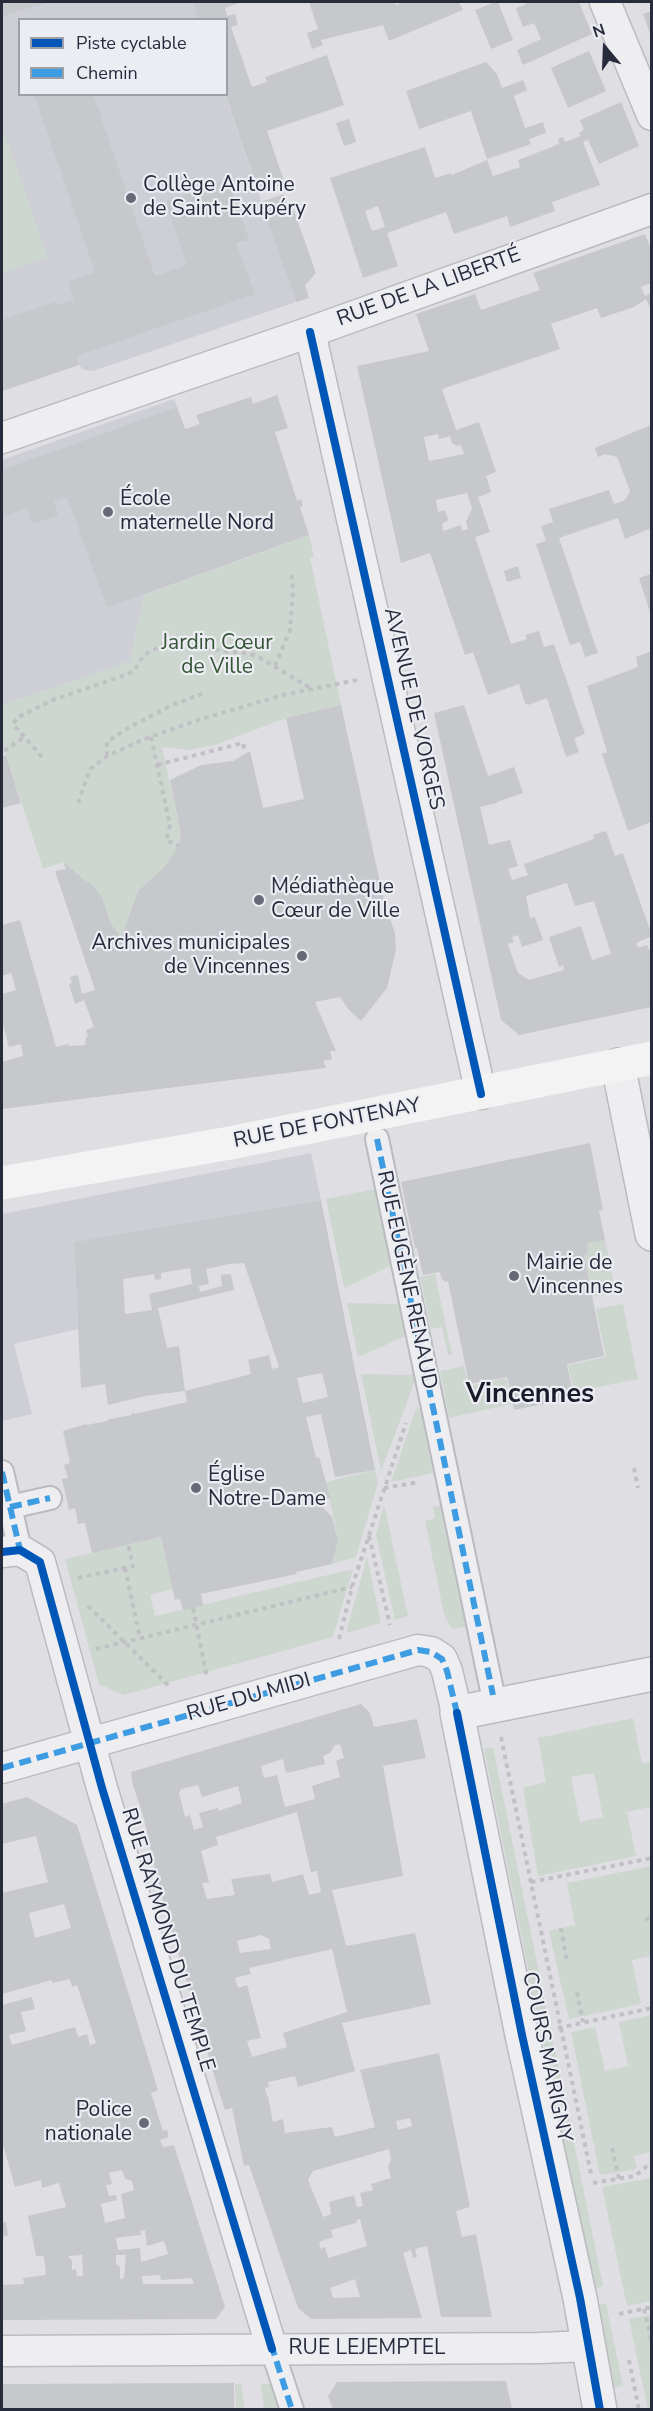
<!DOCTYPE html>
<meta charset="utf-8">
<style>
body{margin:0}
#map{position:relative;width:653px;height:2411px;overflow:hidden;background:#dfdfe3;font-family:"Nunito Sans",sans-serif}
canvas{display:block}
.frame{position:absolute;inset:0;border:3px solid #272b3b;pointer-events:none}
.legend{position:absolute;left:18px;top:18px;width:210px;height:78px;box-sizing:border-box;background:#ecedf3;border:2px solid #9d9fa9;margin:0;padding:8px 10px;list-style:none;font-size:18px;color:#272b3b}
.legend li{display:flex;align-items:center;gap:12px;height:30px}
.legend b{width:30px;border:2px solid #9d9fa9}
.north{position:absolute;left:575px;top:18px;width:60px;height:60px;-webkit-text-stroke:4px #ecedf3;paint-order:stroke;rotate:341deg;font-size:16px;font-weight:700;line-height:24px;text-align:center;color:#272b3b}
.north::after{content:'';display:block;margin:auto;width:21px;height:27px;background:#272b3b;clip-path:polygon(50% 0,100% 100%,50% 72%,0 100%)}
</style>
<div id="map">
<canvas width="653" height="2411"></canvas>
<div class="frame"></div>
<ul class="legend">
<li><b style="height:8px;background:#0057b8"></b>Piste cyclable</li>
<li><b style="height:8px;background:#3d9ce2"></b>Chemin</li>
</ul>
<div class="north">N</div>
</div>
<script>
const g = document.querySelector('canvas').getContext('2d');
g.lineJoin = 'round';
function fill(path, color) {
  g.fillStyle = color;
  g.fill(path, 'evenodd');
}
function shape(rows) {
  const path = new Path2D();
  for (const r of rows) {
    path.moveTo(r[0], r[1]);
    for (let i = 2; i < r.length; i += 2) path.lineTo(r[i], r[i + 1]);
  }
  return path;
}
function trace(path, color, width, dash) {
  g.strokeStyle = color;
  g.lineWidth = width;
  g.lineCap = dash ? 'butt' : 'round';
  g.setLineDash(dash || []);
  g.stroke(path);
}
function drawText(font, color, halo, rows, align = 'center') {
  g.font = font + ' "Nunito Sans",sans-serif';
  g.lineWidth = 4.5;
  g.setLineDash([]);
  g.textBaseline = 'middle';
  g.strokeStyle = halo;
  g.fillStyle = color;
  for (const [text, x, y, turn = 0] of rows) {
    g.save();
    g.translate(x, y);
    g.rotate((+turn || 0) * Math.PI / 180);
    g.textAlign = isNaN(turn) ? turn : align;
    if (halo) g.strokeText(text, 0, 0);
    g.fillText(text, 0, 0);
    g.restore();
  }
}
fill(shape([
 [2,2,193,2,199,19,20,20,20,94,225,95,296,302,93,371,84,370,79,365,2,391],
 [174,399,232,563,144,595,130,661,2,705,2,460],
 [311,1153,321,1200,74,1242,78,1329,14,1344,32,1414,2,1421,2,1214]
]), '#cdced6');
fill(shape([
 [2,126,48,257,2,274],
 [309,535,314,557,310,558,341,705,286,718,215,745,188,750,162,747,181,834,179,846,164,867,138,891,121,938,110,922,102,897,84,878,63,862,43,869,2,742,2,705,130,661,144,595],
 [376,1189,392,1265,344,1288,326,1199],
 [605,1240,616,1293,592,1297,584,1255,587,1255,588,1243],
 [435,1274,452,1355,448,1355,442,1327,431,1329,420,1277],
 [347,1303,400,1304,406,1336,358,1357],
 [623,1304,638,1379,574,1392,568,1365,606,1357,596,1309],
 [464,1366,468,1386,506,1378,511,1404,449,1418,440,1371],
 [361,1374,414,1375,415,1381,381,1471],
 [420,1408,433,1473,391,1482,416,1409],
 [375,1470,378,1483,356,1557,332,1564,338,1540,326,1482],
 [384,1504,408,1616,395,1620,376,1535],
 [444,1505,469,1626,452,1629,444,1614,425,1521,435,1518,433,1507],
 [161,1537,173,1589,150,1595,155,1616,353,1569,333,1637,124,1695,99,1684,65,1559],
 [367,1557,381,1623,346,1633],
 [633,1718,642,1763,652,1762,651,1812,650,1807,627,1812,636,1856,538,1876,523,1788,546,1782,538,1738],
 [594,1773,603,1817,580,1822,571,1777],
 [493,1747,549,2022,539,2024,484,1749],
 [651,1866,651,1956,632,1960,641,2004,569,2019,549,1931,575,1925,567,1883],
 [651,2015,651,2152,634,2156,637,2167,633,2170,600,2175,571,2032,595,2027,605,2071,628,2066,619,2022],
 [552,2035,603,2286,593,2289,542,2037],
 [651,2178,651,2301,627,2306,602,2187],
 [606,2304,623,2386,613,2387,597,2305],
 [651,2315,652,2409,648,2410,629,2319],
 [235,2384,241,2384,245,2409,236,2409],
 [261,2384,274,2384,282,2409,264,2409]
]), '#cdd6cf');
fill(shape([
 [2,2,51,2,2,16],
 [193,2,242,2,225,8,227,16,235,14,238,25,231,27,252,87,267,82,265,77,327,55,344,105,267,131,285,184,259,193,225,94,226,20,199,20],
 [309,2,395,2,396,5,403,2,459,2,463,10,389,41,383,25,321,40,323,45,312,49,307,33,318,29],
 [495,2,498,2,513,40,491,49,475,10],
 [525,2,579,2,592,34,523,65,517,50,541,39,534,23,523,27,516,8,526,4],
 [651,11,651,36,643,14],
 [589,51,606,91,568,108,551,68],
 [486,62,497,74,502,88,523,80,527,90,514,96,525,128,543,122,546,133,529,139,531,144,487,159,471,111,419,129,406,91],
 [34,94,93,94,155,276,187,265,166,202,228,179,249,240,236,243,255,294,76,356,79,365,2,391,2,320,56,302,58,305,74,299,68,282,95,272],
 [621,102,639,146,599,164,588,140,583,142,600,185,552,202,555,211,510,227,507,216,454,234,446,212,387,233,398,266,363,278,330,178,425,147,435,178,451,173,452,175,487,160,493,176,520,167,518,160,552,147,559,143,558,139,563,137,565,142,581,136,579,133,584,130,580,120],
 [378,206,385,227,372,231,365,211],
 [349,119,356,142,344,146,336,123],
 [284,194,290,213,294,211,316,273,305,285,309,298,296,302,261,202],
 [645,234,651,249,651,283,641,287,645,296,651,293,651,310,646,299,634,307,601,318,597,308,551,324,560,349,442,389,456,430,479,422,496,472,486,476,491,492,478,497,490,532,475,537,511,644,527,639,525,635,539,631,544,647,554,644,585,734,574,738,579,752,566,757,547,698,528,705,525,703,519,684,488,695,473,652,465,655,430,553,401,563,357,366,429,351,416,314,475,294,481,310,540,290,533,273],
 [438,434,439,439,450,436,452,443,457,446,461,445,464,454,429,461,424,437],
 [467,493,472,508,466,522,468,529,462,531,461,525,443,531,442,524,448,520,447,515,444,510,438,512,436,500],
 [277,395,288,428,275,432,297,501,301,499,303,506,300,507,309,535,107,607,67,497,54,501,58,516,32,524,27,508,2,517,2,470,177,407,185,429,200,424,196,415,251,397,253,404],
 [651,425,651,528,625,539,618,518,559,538,598,653,585,657,580,642,570,645,536,544,546,541,541,526,553,522,549,509,609,490,614,504,625,500,630,491,617,457,605,454,598,457,595,448],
 [518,566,521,578,507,582,504,571],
 [651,574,651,615,639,578],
 [651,651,651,822,628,831,602,754,607,752,587,686,638,667,636,657],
 [341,705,385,905,395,933,396,949,387,988,361,1021,349,1010,340,997,315,1002,336,1051,330,1051,332,1059,323,1061,326,1068,2,1109,2,1062,23,1056,21,1044,9,1047,2,1020,2,994,16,990,11,973,2,976,2,925,20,920,56,1047,68,1044,69,1046,85,1045,86,1037,88,1036,86,1030,94,1027,84,1000,75,1004,69,984,72,983,70,977,78,975,82,994,95,990,55,871,66,869,63,862,93,886,102,897,110,922,121,938,138,891,164,867,179,846,181,834,170,780,201,765,233,761,250,751,263,808,304,799,286,718],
 [464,705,488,776,514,767,523,793,497,802,497,803,480,807,489,845,510,840,518,866,508,869,512,880,528,875,524,864,594,839,593,835,606,831,615,856,623,853,652,936,636,943,638,948,647,945,649,950,651,949,651,1007,519,1035,501,1020,434,713],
 [567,883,575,906,594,901,611,954,592,960,581,926,549,937,559,967,563,965,564,970,529,980,518,973,508,944,514,942,512,937,518,935,522,947,543,940,535,917,530,918,526,896],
 [6,755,21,803,2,808,2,756],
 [590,1143,603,1210,599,1211,605,1240,588,1243,587,1255,584,1255,604,1356,567,1364,574,1398,514,1410,507,1377,469,1384,448,1281,445,1282,441,1278,440,1272,423,1275,417,1248,415,1248,401,1182],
 [321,1200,375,1470,335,1477,321,1414,306,1417,316,1458,319,1457,321,1464,330,1498,322,1500,323,1504,320,1504,332,1517,338,1540,332,1564,296,1572,297,1574,201,1594,203,1606,183,1610,180,1599,175,1600,161,1537,92,1553,85,1523,78,1524,75,1508,69,1510,62,1479,68,1478,64,1465,70,1463,63,1431,86,1424,87,1425,107,1421,111,1418,111,1419,131,1415,134,1412,134,1414,187,1402,185,1391,251,1374,248,1360,269,1355,272,1369,279,1367,244,1263,229,1264,206,1269,209,1284,199,1286,200,1292,222,1286,221,1275,231,1274,234,1290,158,1308,167,1348,179,1346,185,1391,145,1396,108,1405,105,1384,81,1388,74,1242],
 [190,1268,192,1284,149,1294,152,1310,125,1314,123,1279,154,1274,155,1280,161,1279,161,1273],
 [322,1373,328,1397,303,1403,297,1378],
 [361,1704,370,1713,374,1727,417,1719,426,1758,383,1766,403,1876,332,1890,346,1946,415,1933,431,2004,342,2023,355,2071,298,2087,295,2076,268,2082,269,2087,265,2088,267,2097,268,2096,273,2122,283,2119,285,2133,332,2127,335,2137,375,2127,360,2070,439,2053,470,2207,456,2211,462,2237,476,2234,492,2317,441,2317,427,2246,415,2249,417,2257,413,2258,411,2250,403,2253,422,2318,311,2319,298,2308,249,2165,244,2166,232,2108,225,2110,220,2095,160,1891,143,1815,132,1782,131,1772],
 [340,1744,344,1758,336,1761,340,1777,312,1786,315,1799,285,1807,277,1775,264,1778,261,1766,283,1759,286,1773,325,1764,323,1756,330,1753,334,1746],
 [198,1785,202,1797,238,1786,242,1803,218,1811,218,1808,199,1813,203,1827,194,1830,190,1815,185,1817,179,1793,181,1789],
 [297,1812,311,1872,317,1871,321,1892,309,1895,303,1874,272,1882,270,1874,231,1879,235,1895,207,1899,202,1883,209,1882,201,1851,218,1845,216,1837],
 [261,1935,269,1939,271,1949,240,1953,237,1941],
 [332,1949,347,2012,283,2033,287,2047,252,2057,247,2041,261,2038,247,1985,238,1988,235,1978,251,1974,249,1968],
 [410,2118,412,2126,398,2130,396,2121],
 [389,2149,391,2160,388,2166,391,2178,371,2184,373,2190,360,2193,363,2206,357,2207,354,2195,329,2202,331,2214,323,2217,308,2180,313,2171],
 [358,2219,360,2219,367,2246,328,2258,325,2247,321,2249,319,2242,333,2237,331,2230,356,2223],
 [355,2279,360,2297,333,2298,330,2288],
 [27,1797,77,1825,158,2090,151,2093,163,2131,167,2130,169,2137,160,2140,163,2147,174,2145,225,2307,216,2319,2,2320,2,2285,24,2284,23,2278,46,2275,44,2256,36,2256,28,2216,66,2207,59,2183,42,2188,41,2180,15,2187,2,2141,2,2005,32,1997,35,2009,21,2012,26,2031,9,2035,12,2045,75,2027,78,2037,87,2034,90,2045,96,2043,77,1985,72,1987,70,1979,52,1983,52,1980,2,1994,2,1893,48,1882,36,1836,2,1844,2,1804],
 [64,1904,71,1928,35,1938,29,1913],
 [122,2170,125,2179,132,2181,134,2190,121,2194,125,2218,105,2223,101,2204,117,2200,116,2195,109,2196,106,2185,112,2184,109,2173],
 [145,2230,147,2246,164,2241,168,2254,141,2262,140,2248,118,2250,116,2238,141,2235,140,2231],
 [82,2255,83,2276,77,2276,76,2269,72,2270,72,2261,68,2256],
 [116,2255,126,2255,124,2278,120,2279,120,2267,116,2264],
 [160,2275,161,2280,192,2278,194,2284,143,2284,142,2276],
 [2,2222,6,2222,8,2235,2,2237],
 [506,2381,512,2409,333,2409,328,2396,337,2382],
 [221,2383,234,2383,234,2409,2,2409,2,2384]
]), '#c7c8cb');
const pedestrian = shape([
 [377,1139,493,1695],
 [2,1472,20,1550],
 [10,1507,50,1498],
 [272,2349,292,2410]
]);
const minor = shape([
 [605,2,652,115],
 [310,332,481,1094],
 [2,438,310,332,652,209],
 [2,1552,20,1550,40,1562,102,1788,272,2349],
 [2,1768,418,1650,431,1652,442,1659,447,1671,457,1713],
 [2,2351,540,2348,589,2346]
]);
const tertiary = shape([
 [618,1065,652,1234],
 [600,2410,580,2298,522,2035,457,1713,652,1674]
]);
trace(pedestrian, '#babbbf', 26);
trace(minor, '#babbbf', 33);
trace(tertiary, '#babbbf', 36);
trace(shape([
 [275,666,290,630,293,591,291,571],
 [151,737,170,825,166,840,179,846],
 [4,751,24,737],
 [107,756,107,742,128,728,172,705,202,694],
 [42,757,13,724,18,717,53,700,128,674,134,671,144,655,163,645,248,653,260,658,312,689],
 [157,765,243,743,245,753],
 [78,803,90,769,107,756,142,740,198,720,283,695,357,680],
 [634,1468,638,1488],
 [384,1488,419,1482],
 [369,1536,390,1625],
 [125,1568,140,1638],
 [78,1578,133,1566,128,1544],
 [88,1606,170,1687],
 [193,1608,207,1678],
 [339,1639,352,1587,406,1423],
 [96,1649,352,1587],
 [501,1737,591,2174],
 [531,1882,652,1858],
 [645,1919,652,1918],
 [561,1928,567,1962],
 [577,1992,583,2022],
 [558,2028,652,2008],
 [612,2148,619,2179],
 [593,2183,635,2176,652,2162],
 [644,2309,651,2339],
 [619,2314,652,2307],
 [629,2360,639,2410]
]), '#c0c0c5', 4, [4.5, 4.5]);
trace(pedestrian, '#eeeef0', 22);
trace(minor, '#eeeef0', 30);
trace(tertiary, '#eeeef0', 33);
trace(shape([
 [2,1183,230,1143,652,1058]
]), '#f3f3f4', 33);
trace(shape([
 [377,1139,493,1695],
 [2,1472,20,1550],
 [10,1507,50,1498],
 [2,1768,418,1650,431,1652,442,1659,447,1671,457,1713],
 [271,2344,292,2410]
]), '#3d9ce2', 6, [12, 6]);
trace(shape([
 [310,332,481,1094],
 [2,1552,20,1550,40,1562,102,1788,272,2349],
 [457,1713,522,2035,580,2298,600,2410]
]), '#0057b8', 8);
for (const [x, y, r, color] of [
 [131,198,6,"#676a76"],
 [108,512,6,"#676a76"],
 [259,900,6,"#676a76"],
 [302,956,6,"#676a76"],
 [514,1276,6,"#676a76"],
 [196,1488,6,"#676a76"],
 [144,2123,6,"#676a76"]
]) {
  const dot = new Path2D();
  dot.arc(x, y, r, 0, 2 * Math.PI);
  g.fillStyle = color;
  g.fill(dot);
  trace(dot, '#ecedf3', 2);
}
drawText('21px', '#272b3b', '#ecedf3', [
 ["Collège Antoine",143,186],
 ["de Saint-Exupéry",143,210],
 ["École",120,500],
 ["maternelle Nord",120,524],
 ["Médiathèque",271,888],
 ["Cœur de Ville",271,912],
 ["Archives municipales",290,944,"right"],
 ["de Vincennes",290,968,"right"],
 ["Mairie de",526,1264],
 ["Vincennes",526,1288],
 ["Église",208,1476],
 ["Notre-Dame",208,1500],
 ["Police",132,2111,"right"],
 ["nationale",132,2135,"right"]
], 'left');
drawText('21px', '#272b3b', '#ecedf3', [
 ["RUE DE LA LIBERTÉ",429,288,-20],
 ["AVENUE DE VORGES",413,709,77],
 ["RUE DE FONTENAY",327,1124,-11],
 ["RUE EUGÈNE RENAUD",406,1280,78],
 ["RUE DU MIDI",249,1698,-16],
 ["RUE RAYMOND DU TEMPLE",167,1940,73],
 ["COURS MARIGNY",546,2057,78],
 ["RUE LEJEMPTEL",367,2349]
]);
drawText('21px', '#365536', '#ecedf3', [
 ["Jardin Cœur",217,644],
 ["de Ville",217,668]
]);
drawText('bold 27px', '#1a1c2b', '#ecedf3', [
 ["Vincennes",530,1395]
]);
</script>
